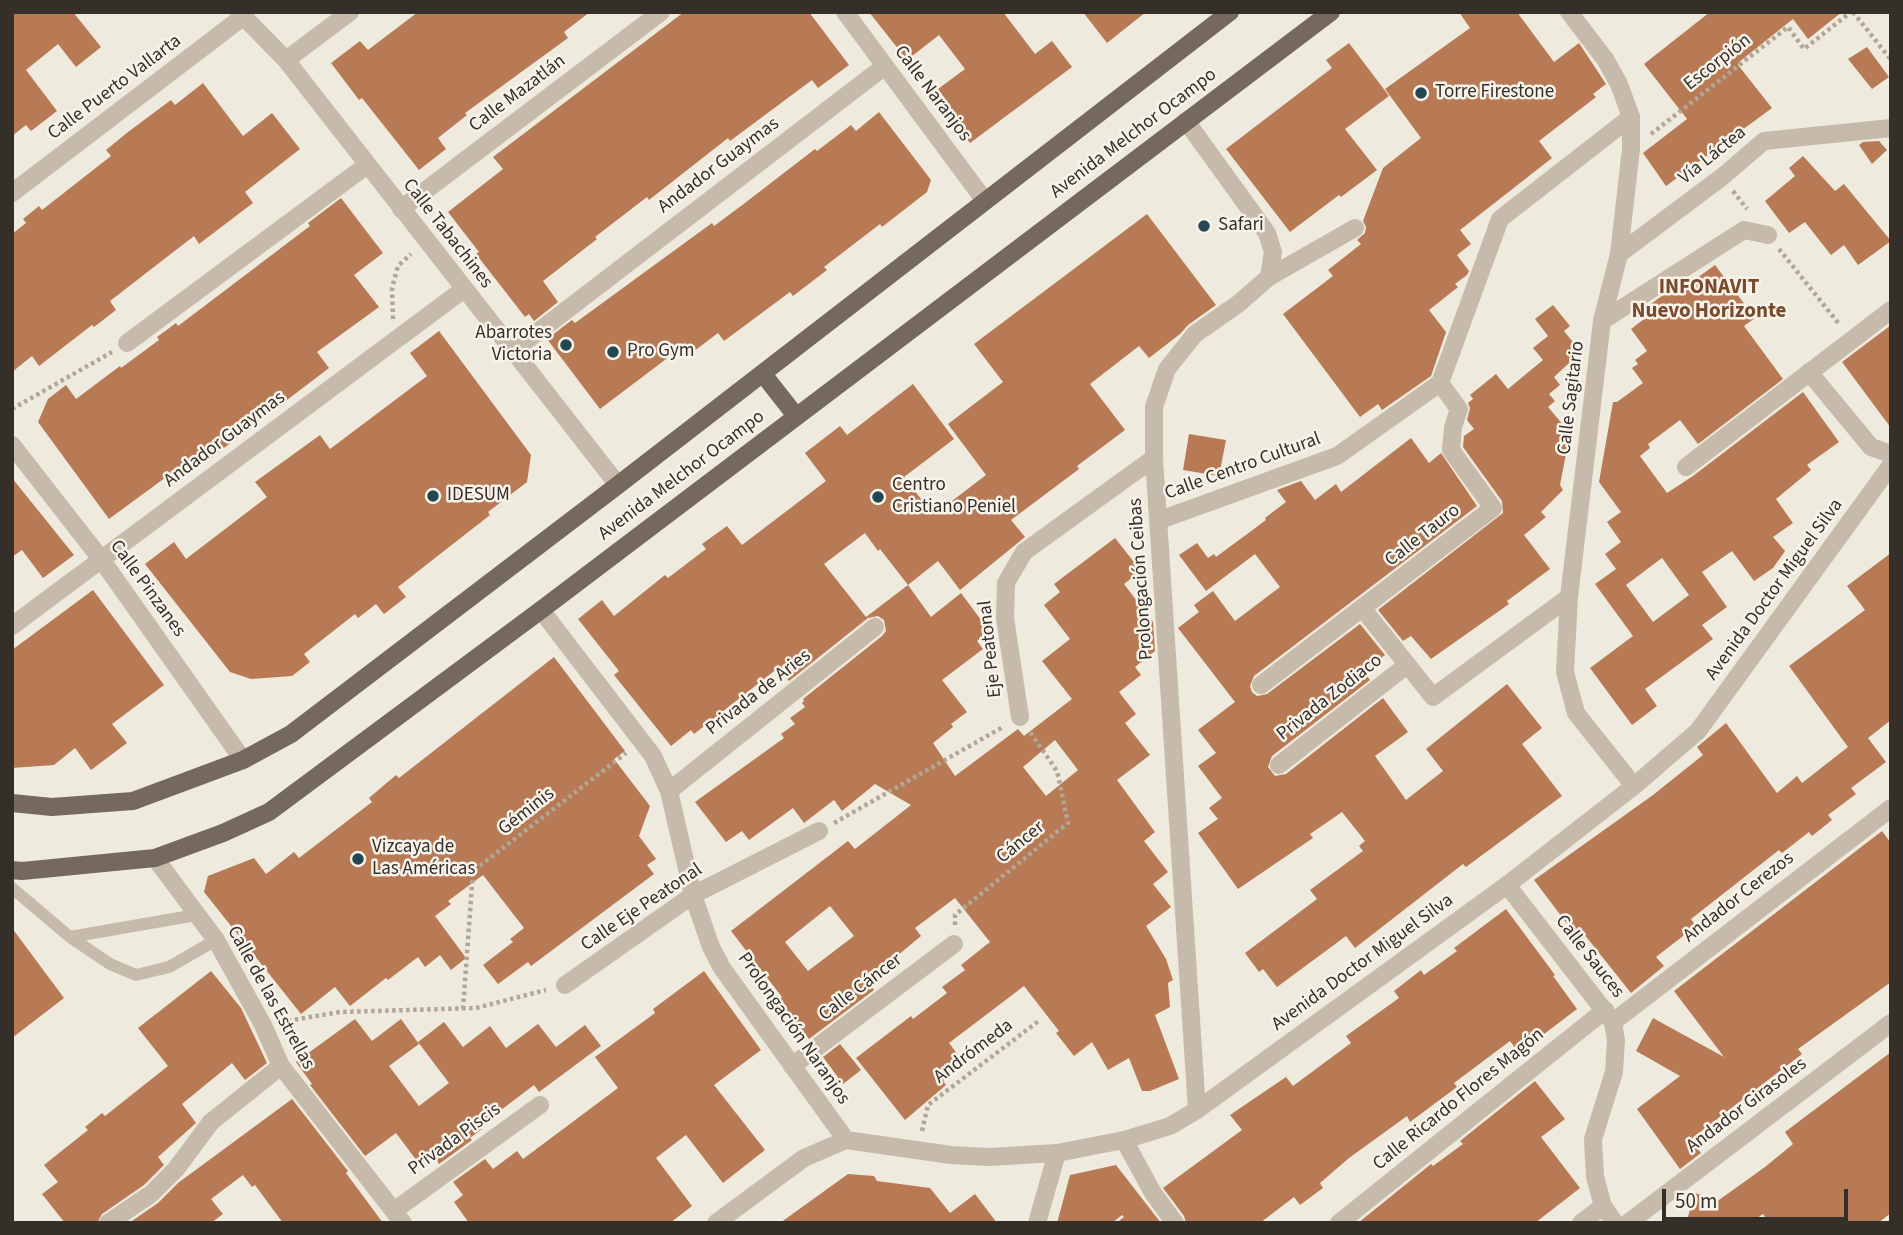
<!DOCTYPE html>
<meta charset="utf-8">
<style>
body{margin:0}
#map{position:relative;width:1903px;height:1235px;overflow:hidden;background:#efeade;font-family:"Source Sans 3",sans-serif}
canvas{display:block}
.frame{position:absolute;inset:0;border:14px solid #352f2a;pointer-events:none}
.scale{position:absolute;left:1662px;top:1189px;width:186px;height:32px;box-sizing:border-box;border:4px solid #352f2a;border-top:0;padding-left:9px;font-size:21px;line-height:24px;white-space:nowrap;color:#352f2a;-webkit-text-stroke:5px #f8f3ea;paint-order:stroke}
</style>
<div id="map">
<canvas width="1903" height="1235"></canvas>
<div class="frame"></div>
<div class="scale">50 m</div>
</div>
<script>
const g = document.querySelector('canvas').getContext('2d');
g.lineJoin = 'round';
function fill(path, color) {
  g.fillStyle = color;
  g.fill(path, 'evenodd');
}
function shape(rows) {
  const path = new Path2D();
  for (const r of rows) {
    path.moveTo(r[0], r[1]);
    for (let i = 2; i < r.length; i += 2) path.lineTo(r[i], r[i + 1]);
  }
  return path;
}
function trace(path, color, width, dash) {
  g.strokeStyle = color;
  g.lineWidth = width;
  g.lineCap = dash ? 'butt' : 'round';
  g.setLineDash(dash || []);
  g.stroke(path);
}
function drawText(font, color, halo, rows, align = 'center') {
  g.font = font + ' "Source Sans 3",sans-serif';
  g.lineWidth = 5;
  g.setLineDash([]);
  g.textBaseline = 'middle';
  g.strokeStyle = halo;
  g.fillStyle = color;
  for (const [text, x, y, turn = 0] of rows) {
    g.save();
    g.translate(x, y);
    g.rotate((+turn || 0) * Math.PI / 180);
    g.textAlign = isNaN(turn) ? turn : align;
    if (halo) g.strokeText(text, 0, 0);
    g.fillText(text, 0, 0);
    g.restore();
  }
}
fill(shape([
 [12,12,73,12,101,47,76,67,58,44,26,70,57,111,31,131,26,125,12,136],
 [418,12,590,12,564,32,568,38,465,113,467,115,438,138,446,149,419,170,362,98,359,100,331,63,360,41,368,50],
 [684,12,809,12,849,65,818,88,812,80,730,141,728,138,649,200,647,197,595,237,597,239,543,281,558,302,534,321,529,314,525,317,476,254,479,252,448,212,503,169,493,157],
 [869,12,1003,12,1035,54,1052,41,1072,67,970,143,943,108,949,104,938,89,965,69,939,35,907,60],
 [1083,12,1146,12,1107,43],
 [1459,12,1517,12,1554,62,1579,43,1606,84,1593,94,1596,97,1539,141,1552,158,1460,230,1471,244,1457,255,1469,271,1467,275,1455,284,1458,287,1429,310,1446,332,1431,376,1382,410,1378,404,1360,417,1283,314,1333,276,1328,270,1361,244,1357,240,1365,233,1366,227,1363,221,1383,168,1421,138,1385,89,1470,28],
 [1710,12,1842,12,1808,39,1793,19,1739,62,1738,65,1772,108,1666,186,1643,153,1687,119,1644,64],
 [1349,43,1389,96,1345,129,1377,170,1341,197,1339,195,1290,232,1226,149,1332,68,1326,60],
 [1867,47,1889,77,1872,89,1848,59],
 [203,83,243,136,272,113,300,149,245,192,253,203,199,244,194,236,110,301,116,310,94,327,92,325,39,366,32,356,12,372,12,234,26,223,23,219,39,206,42,210,111,156,106,150,128,132,171,100,175,105],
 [879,112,931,180,927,192,882,227,880,224,824,267,827,270,793,296,790,292,724,341,718,333,689,355,682,347,600,409,547,339,572,320,575,323,712,223,714,226,741,206,815,149,817,151,851,125,856,131],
 [1879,141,1887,150,1872,164,1859,145,1863,142],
 [1803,156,1835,191,1844,184,1891,241,1858,265,1844,245,1831,255,1805,222,1789,233,1765,201,1795,176,1789,168],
 [341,198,383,253,354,275,379,307,317,352,329,368,199,467,192,458,109,519,38,422,48,399,66,385,76,399,120,366,121,368,159,340,157,337,176,323,178,326,310,226,308,223],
 [1147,214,1216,305,1188,325,1180,334,1149,358,1139,346,1090,384,1125,430,1077,466,1079,469,1011,520,1025,537,960,590,938,561,908,585,880,549,878,551,865,533,824,564,866,617,908,585,931,617,961,593,990,632,977,641,983,649,942,680,967,712,951,724,953,727,933,743,955,776,1018,729,1024,736,1072,699,1042,661,1070,639,1044,605,1060,592,1054,584,1115,538,1141,571,1124,584,1153,622,1155,651,1135,667,1141,675,1119,692,1136,714,1125,723,1150,755,1117,780,1155,832,1144,841,1168,872,1153,884,1171,907,1146,926,1166,959,1173,980,1168,983,1170,1007,1155,1015,1179,1079,1150,1091,1142,1091,1129,1058,1108,1070,1092,1042,1074,1056,1056,1033,1059,1031,1024,986,949,1043,965,1064,943,1081,946,1085,905,1120,856,1058,911,1016,913,1019,947,993,942,987,965,970,961,965,990,942,955,898,915,928,921,936,867,981,874,990,809,1039,779,1000,782,997,731,931,848,841,855,849,911,805,875,784,842,811,834,800,804,823,793,808,749,840,742,831,726,842,695,802,784,738,781,734,795,724,790,718,805,707,802,703,804,701,803,699,882,636,886,631,884,620,878,616,868,618,789,681,778,668,694,734,691,730,671,746,614,675,619,671,578,619,602,600,614,616,665,575,668,578,706,549,702,544,727,526,742,545,826,481,805,453,840,426,847,435,913,384,954,439,904,477,931,512,932,511,935,514,986,475,948,424,1003,382,974,344],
 [1055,740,1078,770,1046,796,1023,767],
 [830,906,854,936,808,971,785,942],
 [1715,265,1755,318,1744,326,1783,379,1698,444,1680,420,1648,444,1650,448,1640,456,1667,493,1693,476,1803,392,1839,442,1807,465,1811,470,1776,499,1793,523,1773,537,1785,551,1773,568,1754,581,1732,551,1702,572,1727,607,1702,625,1713,639,1645,689,1657,706,1632,725,1590,668,1633,636,1595,584,1616,569,1605,554,1621,542,1607,522,1621,512,1599,482,1613,402,1617,402,1643,383,1632,368,1638,364,1635,360,1647,351,1631,329,1652,313,1647,307,1659,298,1672,290,1675,294],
 [1662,558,1689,595,1653,622,1626,585],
 [1553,305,1570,326,1564,331,1581,352,1554,377,1560,385,1549,394,1555,401,1548,407,1570,433,1560,485,1563,490,1541,512,1546,517,1524,535,1550,569,1507,601,1509,604,1431,659,1411,636,1403,641,1378,610,1503,513,1502,501,1463,447,1464,436,1474,429,1467,420,1470,408,1468,403,1473,399,1470,395,1496,374,1508,389,1543,360,1533,348,1548,336,1535,319],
 [1891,325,1891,428,1842,362],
 [439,331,531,455,527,482,488,512,490,515,398,587,406,597,384,614,376,604,358,618,355,614,304,654,310,662,292,676,251,679,230,672,145,564,174,542,186,559,267,497,255,482,320,435,330,449,427,376,410,353],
 [1189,434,1226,440,1219,476,1183,470],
 [1411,438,1429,463,1441,453,1477,506,1254,676,1250,686,1252,692,1257,696,1267,694,1360,624,1385,655,1363,671,1370,680,1272,756,1268,767,1275,776,1286,774,1383,698,1408,732,1375,756,1406,800,1443,771,1426,749,1507,684,1542,728,1522,744,1562,796,1466,867,1463,864,1355,948,1346,936,1277,987,1263,969,1259,972,1245,953,1317,899,1310,890,1363,851,1359,846,1365,841,1342,812,1310,834,1313,838,1238,889,1198,833,1218,819,1209,808,1222,798,1198,766,1216,753,1198,730,1235,702,1178,628,1199,612,1194,605,1213,591,1235,621,1280,587,1255,554,1206,591,1179,555,1197,543,1208,558,1214,554,1216,557,1266,520,1265,518,1286,502,1277,490,1301,481,1315,500,1336,484,1341,492],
 [12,478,74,555,43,578,22,550,12,557],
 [1891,553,1891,720,1868,738,1886,762,1851,788,1856,794,1828,815,1832,820,1812,836,1809,832,1782,853,1779,850,1691,919,1696,926,1656,957,1664,966,1631,993,1580,929,1574,933,1534,880,1653,795,1703,755,1697,747,1726,723,1777,793,1797,776,1802,783,1848,747,1789,666,1865,610,1847,586],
 [93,590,164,685,112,724,127,743,91,770,75,748,54,765,12,768,12,650],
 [554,657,625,751,614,759,650,806,639,836,656,859,647,865,654,874,531,966,528,962,498,984,483,965,513,942,510,939,524,928,483,875,448,901,451,904,435,916,466,958,451,970,440,955,425,967,418,957,388,980,386,978,350,1006,335,987,301,1014,204,892,208,876,254,858,266,874,294,852,299,858,372,802,369,798,396,775,399,778],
 [1882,831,1891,843,1891,982,1798,1049,1802,1054,1691,1139,1701,1153,1680,1169,1637,1109,1680,1076,1636,1051,1653,1018,1724,1057,1674,991],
 [1506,909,1555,975,1553,976,1577,1009,1519,1053,1510,1041,1454,1083,1457,1087,1410,1122,1407,1116,1349,1158,1320,1183,1323,1188,1300,1205,1294,1197,1260,1223,1186,1223,1184,1216,1163,1188,1242,1130,1230,1115,1286,1077,1293,1086,1351,1043,1346,1036,1399,998,1394,991,1421,970,1424,975,1457,951,1454,948],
 [12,928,64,998,12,1038],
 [211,971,241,1008,267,1063,245,1080,232,1063,182,1104,196,1123,158,1157,164,1165,144,1185,102,1214,97,1223,65,1223,42,1194,58,1182,44,1165,88,1130,85,1127,102,1113,105,1116,168,1066,138,1028],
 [704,971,761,1050,714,1085,765,1150,723,1183,686,1135,656,1158,692,1206,670,1223,469,1223,454,1202,463,1195,453,1182,485,1159,493,1169,517,1151,523,1159,618,1088,595,1057,655,1013,653,1009],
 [355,1019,372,1041,401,1019,419,1044,389,1066,419,1106,449,1083,418,1042,444,1022,463,1047,490,1026,506,1048,538,1024,556,1047,585,1025,601,1046,539,1092,534,1085,480,1126,482,1129,470,1138,472,1140,439,1164,436,1159,423,1169,396,1133,365,1156,310,1085,312,1084,296,1062],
 [840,1044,861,1070,843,1084,823,1057],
 [1891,1052,1891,1213,1878,1223,1769,1223,1763,1214,1750,1223,1686,1223,1695,1193,1719,1200,1765,1167,1793,1144,1785,1132],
 [1535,1081,1565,1119,1541,1137,1580,1188,1535,1223,1358,1223,1431,1164,1433,1166,1463,1144,1460,1141],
 [292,1099,348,1171,346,1173,383,1223,283,1223,255,1185,252,1187,243,1175,211,1199,223,1214,211,1223,129,1223,158,1203,178,1183],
 [1116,1165,1161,1223,1116,1223,1124,1217,1122,1215,1112,1223,1057,1223,1070,1175],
 [848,1174,874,1176,877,1181,930,1188,950,1213,975,1194,997,1223,780,1223]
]), '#b77a54');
trace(shape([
 [1853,12,1891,60],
 [1651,134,1788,27,1804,49,1851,12],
 [1733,191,1747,209],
 [1779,249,1839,324],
 [393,319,392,288,398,266,411,254],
 [12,409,112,352],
 [834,823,1003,727],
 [955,925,955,915,1068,823,1057,771,1030,732],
 [463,1009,473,871,626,753],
 [281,1022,340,1012,476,1008,546,990],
 [922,1131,928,1105,1040,1020]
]), '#b2a696', 4.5, [3.5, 3.5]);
trace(shape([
 [12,888,70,937,110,964,136,975,169,967,216,940],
 [70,937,196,915]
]), '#c6bbab', 12);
trace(shape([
 [239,12,286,60,618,485],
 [845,12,985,201],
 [286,60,350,12],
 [1186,121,1267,233,1273,252,1269,277,1238,304,1195,334,1167,369,1154,407,1154,458,1197,1110],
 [12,193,244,16],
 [401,209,661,12],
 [1619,254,1722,177,1764,141,1891,128],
 [1269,277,1355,228],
 [1602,321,1744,230,1768,235],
 [127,343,367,165],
 [513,351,885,66],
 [1809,372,1871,447,1891,454],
 [12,445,101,559,243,760],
 [1686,467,1891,310],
 [1160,520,1337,456,1440,383,1500,219,1631,117],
 [1363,609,1433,697,1569,597],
 [541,610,653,756,669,791,693,895,711,947,722,968,846,1140],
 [12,626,464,289],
 [1261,685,1493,508,1451,450,1453,427,1459,409,1440,383],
 [1020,717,1005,618,1006,583,1024,552,1154,458],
 [1279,765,1407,665],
 [669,791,875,627],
 [155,858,216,940,263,1025,281,1066,403,1223],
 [1507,885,1613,1022,1616,1040,1614,1072,1593,1139,1595,1177,1603,1206,1615,1223],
 [565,985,693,895,819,831],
 [1613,1022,1891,808],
 [792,1066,954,944],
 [1124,1140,1153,1193,1175,1223],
 [395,1210,540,1105],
 [108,1223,151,1194,176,1169,211,1122,281,1066],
 [1037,1223,1057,1153],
 [1339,1223,1605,1010],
 [1581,1223,1603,1206],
 [1628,1223,1891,1023]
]), '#c6bbab', 18);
trace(shape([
 [1569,12,1605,59,1619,84,1631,117,1631,149,1619,254,1602,321,1569,597,1565,672,1576,713,1634,786],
 [716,1223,804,1158,846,1140,951,1155,989,1157,1057,1153,1124,1140,1170,1126,1197,1110,1507,885,1634,786,1698,731,1891,465]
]), '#c6bbab', 18);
trace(shape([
 [763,374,796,416],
 [12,803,52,807,133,801,243,760,291,734,618,485,1230,12],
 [12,870,22,871,155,858,223,833,269,812,541,610,1331,12]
]), '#75685d', 18);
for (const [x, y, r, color] of [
 [1421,93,7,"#244852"],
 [1204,226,7,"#244852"],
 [566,345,7,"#244852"],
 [613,352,7,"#244852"],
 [433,496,7,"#244852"],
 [878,497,7,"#244852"],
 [358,859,7,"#244852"]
]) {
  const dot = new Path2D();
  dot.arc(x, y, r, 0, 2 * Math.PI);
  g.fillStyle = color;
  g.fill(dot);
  trace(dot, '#f8f3ea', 2.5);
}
drawText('19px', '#352f2a', '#f8f3ea', [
 ["Escorpión",1718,63,-38],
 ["Calle Puerto Vallarta",115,88,-37],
 ["Calle Mazatlán",518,94,-37],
 ["Calle Naranjos",932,94,53],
 ["Avenida Melchor Ocampo",1134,134,-37],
 ["Vía Láctea",1713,156,-39],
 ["Andador Guaymas",719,166,-37],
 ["Calle Tabachines",447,234,52],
 ["Calle Sagitario",1572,398,-83],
 ["Andador Guaymas",225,440,-37],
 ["Calle Centro Cultural",1243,467,-20],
 ["Avenida Melchor Ocampo",682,476,-37],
 ["Calle Tauro",1423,536,-38],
 ["Prolongación Ceibas",1142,579,-94],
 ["Calle Pinzanes",147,589,54],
 ["Avenida Doctor Miguel Silva",1775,590,-54],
 ["Eje Peatonal",991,649,-96],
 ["Privada de Aries",759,693,-38],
 ["Privada Zodiaco",1330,698,-38],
 ["Géminis",527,812,-38],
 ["Cáncer",1021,843,-39],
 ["Andador Cerezos",1739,898,-38],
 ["Calle Eje Peatonal",642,908,-34],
 ["Calle Sauces",1589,957,52],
 ["Avenida Doctor Miguel Silva",1363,963,-36],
 ["Calle Cáncer",861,988,-37],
 ["Calle de las Estrellas",270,998,61],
 ["Prolongación Naranjos",793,1029,55],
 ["Andrómeda",974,1052,-37],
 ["Calle Ricardo Flores Magón",1459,1100,-39],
 ["Andador Girasoles",1747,1106,-37],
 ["Privada Piscis",455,1140,-36]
]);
drawText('19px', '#352f2a', '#f8f3ea', [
 ["Torre Firestone",1435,93],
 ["Safari",1218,226],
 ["Abarrotes",552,334,"right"],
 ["Victoria",552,356,"right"],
 ["Pro Gym",627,352],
 ["Centro",892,486],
 ["Cristiano Peniel",892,508],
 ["IDESUM",447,496],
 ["Vizcaya de",372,848],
 ["Las Américas",372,870]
], 'left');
drawText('bold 21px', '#7a4a2c', '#f8f3ea', [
 ["INFONAVIT",1709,288],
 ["Nuevo Horizonte",1709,312]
]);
</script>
